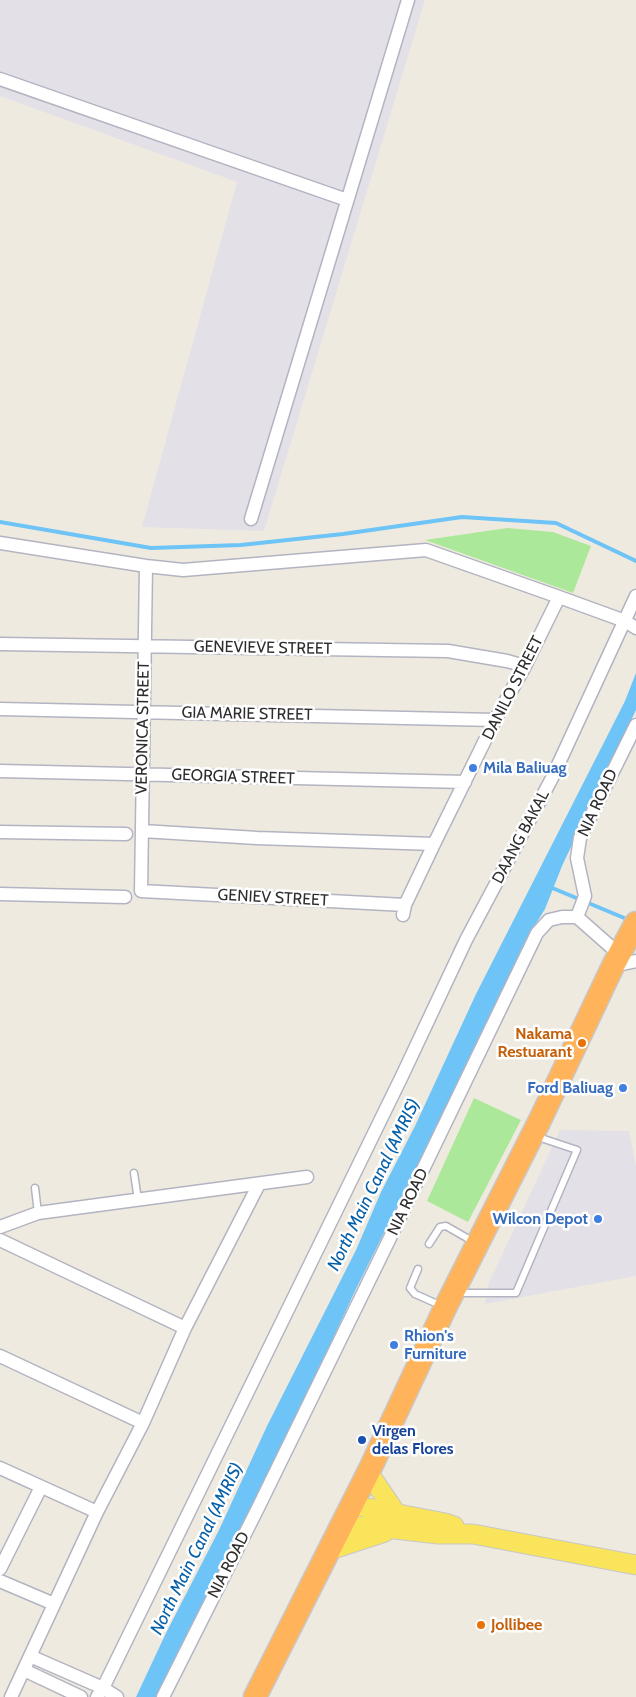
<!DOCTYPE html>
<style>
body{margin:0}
canvas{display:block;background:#efeae0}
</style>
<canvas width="636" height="1697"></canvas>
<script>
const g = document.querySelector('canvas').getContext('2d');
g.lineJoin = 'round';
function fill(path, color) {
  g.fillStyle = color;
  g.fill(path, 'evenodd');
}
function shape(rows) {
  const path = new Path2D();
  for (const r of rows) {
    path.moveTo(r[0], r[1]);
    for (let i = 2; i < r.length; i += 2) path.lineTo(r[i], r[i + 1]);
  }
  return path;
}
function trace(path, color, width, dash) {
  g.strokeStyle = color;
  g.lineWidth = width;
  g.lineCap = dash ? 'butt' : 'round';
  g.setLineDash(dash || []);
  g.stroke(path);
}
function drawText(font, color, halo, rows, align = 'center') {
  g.font = font + ' Cabin,sans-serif';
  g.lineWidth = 5;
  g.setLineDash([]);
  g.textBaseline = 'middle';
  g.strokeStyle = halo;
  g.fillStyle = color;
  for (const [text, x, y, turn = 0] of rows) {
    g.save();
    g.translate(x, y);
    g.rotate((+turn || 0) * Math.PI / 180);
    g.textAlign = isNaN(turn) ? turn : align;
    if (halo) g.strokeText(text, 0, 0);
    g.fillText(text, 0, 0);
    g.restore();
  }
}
fill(shape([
 [0,0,425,0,264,531,142,527,237,182,0,96],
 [560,1130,629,1131,636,1166,636,1276,485,1304,488,1285]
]), '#e3e0e8');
fill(shape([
 [507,528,553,532,591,546,573,593,425,540],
 [474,1098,521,1120,468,1222,427,1201]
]), '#ace89a');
fill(shape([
 [636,673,636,710,562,866,545,909,532,930,446,1108,355,1291,298,1414,170,1671,156,1697,136,1697,166,1633,219,1530,267,1426,356,1250,381,1192,415,1126,476,994,625,701]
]), '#6ec4f6');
trace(shape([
 [0,522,151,548,241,545,343,534,462,517,556,523,636,561],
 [550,887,629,920]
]), '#6ec4f6', 4);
const lane = shape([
 [134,1173,138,1200],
 [35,1188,38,1213],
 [429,1244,440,1227,446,1226,474,1242],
 [418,1269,410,1288,415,1294,442,1306],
 [457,1293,516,1293,577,1150,535,1136]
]);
const street = shape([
 [0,79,347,200],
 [251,519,408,0],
 [0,543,146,566,183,570,426,550,559,597,625,621,636,628],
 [146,566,141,891,405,905],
 [0,644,448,651,507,661,525,666],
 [0,709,495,720],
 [0,771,465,782],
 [142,831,257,838,434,844],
 [0,832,126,834],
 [0,894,125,897],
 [403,915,405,905,434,844,495,720,525,666,559,597],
 [577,917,585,896,577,858,580,838,636,725],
 [577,917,619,954],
 [613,966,636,961],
 [0,1227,38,1213,307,1177],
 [0,1240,185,1328],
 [0,1356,143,1423],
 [0,1468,97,1512],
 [0,1569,41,1487],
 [0,1581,54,1604],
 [30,1656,103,1688,117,1697],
 [24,1670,81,1697],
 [11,1697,97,1512,143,1423,185,1328,259,1184],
 [97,1697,103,1688,402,1076,466,940,552,778,636,596],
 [163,1697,258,1508,388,1242,537,933,549,920,562,917,577,917]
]);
const primary = shape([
 [368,1472,396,1513],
 [352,1505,445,1523,454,1526],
 [342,1526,378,1527,438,1534,473,1534,636,1565],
 [330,1550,385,1532]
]);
const highway = shape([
 [255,1697,370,1469,445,1308,540,1120,613,966,636,923]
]);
trace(lane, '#b3b4c1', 9);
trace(street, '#b3b4c1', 15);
trace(primary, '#c8c8c8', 21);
trace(highway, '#c8c8c8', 25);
trace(lane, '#fff', 6);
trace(street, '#fff', 12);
trace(primary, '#f9e45b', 19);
trace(highway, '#ffb35b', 22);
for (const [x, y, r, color] of [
 [473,768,5,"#3f7fe0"],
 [582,1043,5,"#e8710a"],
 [623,1088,5,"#3f7fe0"],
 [598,1219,5,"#3f7fe0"],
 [394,1345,5,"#3f7fe0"],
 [362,1440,5,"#1a4fb4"],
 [481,1625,5,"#e8710a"]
]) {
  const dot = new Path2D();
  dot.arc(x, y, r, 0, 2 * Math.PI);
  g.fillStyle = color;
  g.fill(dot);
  trace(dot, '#fff', 2);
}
drawText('16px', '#2d2d2d', '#fff', [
 ["GENEVIEVE STREET",263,648,1],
 ["DANILO STREET",513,688,-63],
 ["GIA MARIE STREET",247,714,1],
 ["VERONICA STREET",143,728,-89],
 ["GEORGIA STREET",233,777,2],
 ["NIA ROAD",598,803,-65],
 ["DAANG BAKAL",521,837,-62],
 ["GENIEV STREET",273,898,3],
 ["NIA ROAD",408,1202,-64],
 ["NIA ROAD",229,1565,-63]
]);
drawText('bold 16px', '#366cbe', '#fff', [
 ["Mila Baliuag",483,768],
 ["Ford Baliuag",613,1088,"right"],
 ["Wilcon Depot",588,1219,"right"],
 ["Rhion's",404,1336],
 ["Furniture",404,1354]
], 'left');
drawText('bold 16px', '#c56008', '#fff', [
 ["Nakama",572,1034],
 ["Restuarant",572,1052],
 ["Jollibee",491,1625,"left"]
], 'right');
drawText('bold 16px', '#164399', '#fff', [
 ["Virgen",372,1431],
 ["delas Flores",372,1449]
], 'left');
drawText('italic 18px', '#0660a9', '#fff', [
 ["North Main Canal (AMRIS)",374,1185,-64],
 ["North Main Canal (AMRIS)",197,1549,-64]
]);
</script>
